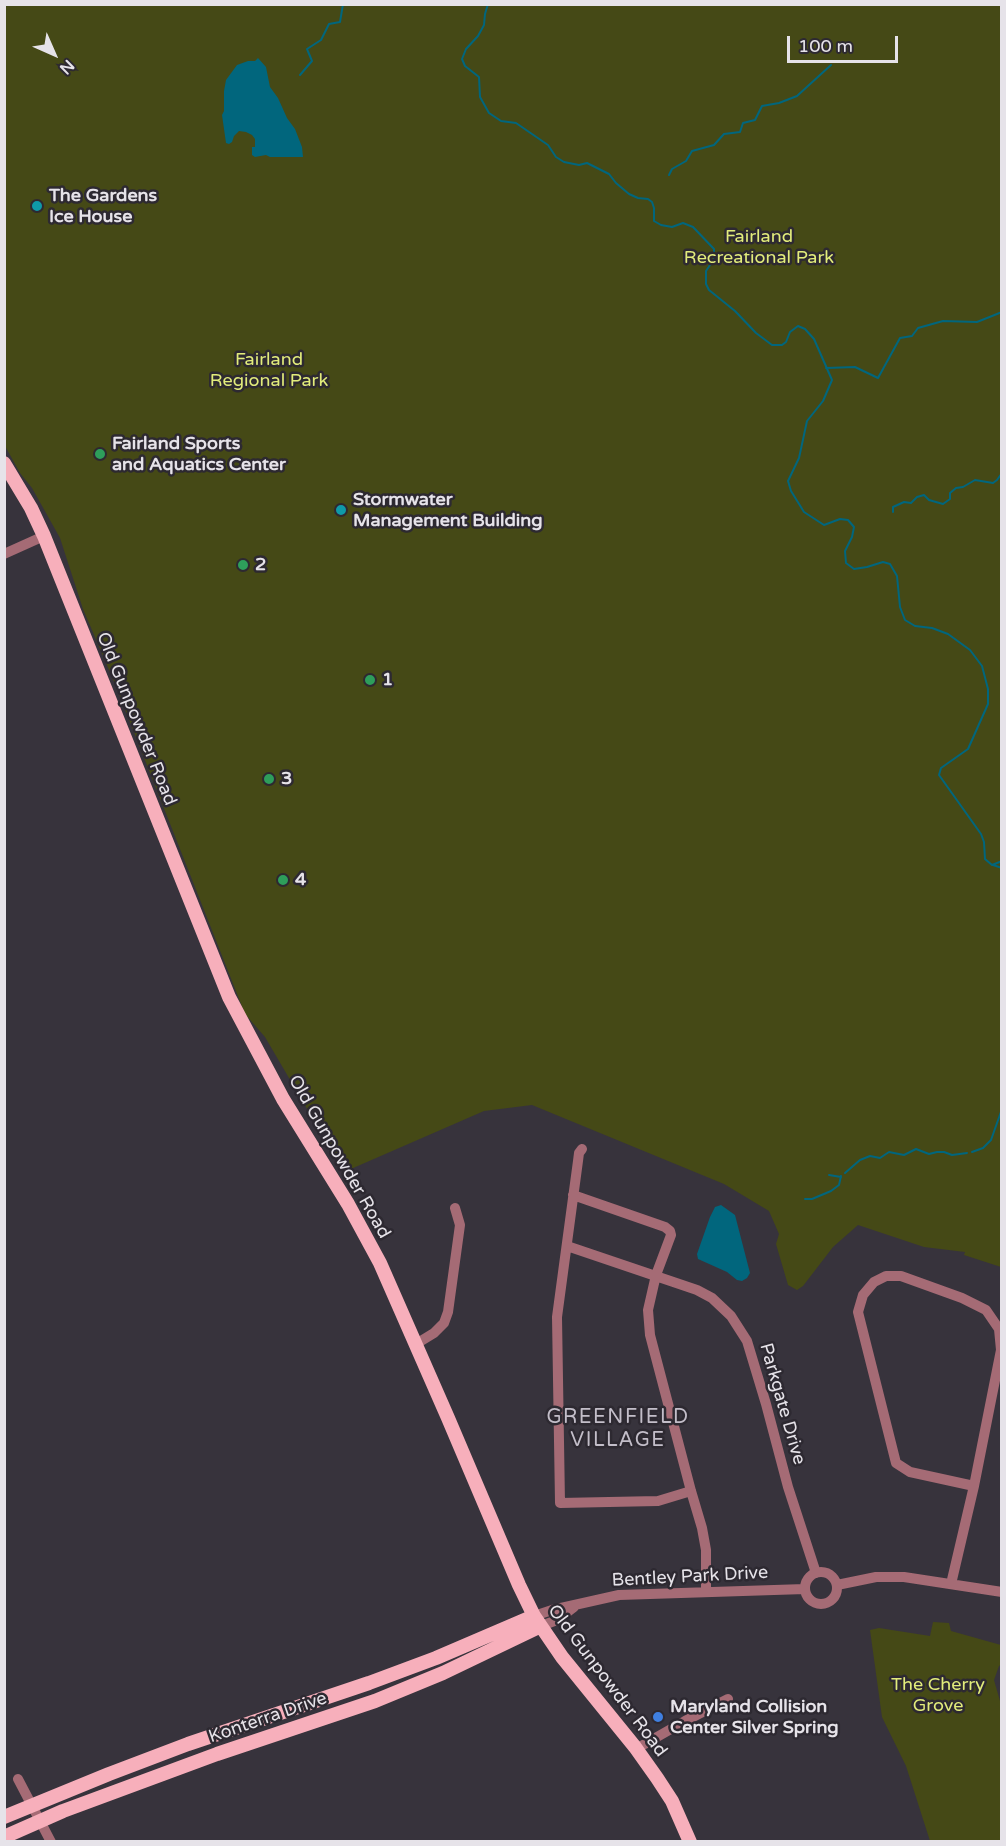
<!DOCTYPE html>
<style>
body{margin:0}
#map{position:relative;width:1006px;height:1846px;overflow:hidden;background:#37333c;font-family:"Varela Round",sans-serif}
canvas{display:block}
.frame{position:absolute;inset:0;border:6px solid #e6e3e9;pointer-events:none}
.north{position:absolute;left:24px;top:24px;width:60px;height:60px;-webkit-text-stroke:4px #2d2931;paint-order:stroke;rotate:135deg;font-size:16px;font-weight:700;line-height:24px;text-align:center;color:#e6e3e9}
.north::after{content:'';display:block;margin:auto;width:21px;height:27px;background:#e6e3e9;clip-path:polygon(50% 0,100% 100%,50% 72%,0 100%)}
.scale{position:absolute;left:787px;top:36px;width:111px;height:27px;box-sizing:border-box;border:3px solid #e6e3e9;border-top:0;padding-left:8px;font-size:18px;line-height:21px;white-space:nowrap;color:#e6e3e9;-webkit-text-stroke:4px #2d2931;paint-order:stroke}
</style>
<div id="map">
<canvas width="1006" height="1846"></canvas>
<div class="frame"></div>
<div class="north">N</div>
<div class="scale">100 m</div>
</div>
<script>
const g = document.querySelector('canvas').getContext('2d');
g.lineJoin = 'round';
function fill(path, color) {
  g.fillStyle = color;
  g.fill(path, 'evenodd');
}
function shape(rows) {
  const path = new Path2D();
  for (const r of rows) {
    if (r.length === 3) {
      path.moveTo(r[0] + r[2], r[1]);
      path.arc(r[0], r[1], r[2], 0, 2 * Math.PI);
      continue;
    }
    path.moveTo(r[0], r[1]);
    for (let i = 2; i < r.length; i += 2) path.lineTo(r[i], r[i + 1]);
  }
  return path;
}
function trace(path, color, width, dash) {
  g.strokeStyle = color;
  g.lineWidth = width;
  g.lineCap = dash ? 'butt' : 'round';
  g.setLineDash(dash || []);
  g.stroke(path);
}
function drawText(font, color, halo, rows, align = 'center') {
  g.font = font + ' "Varela Round",sans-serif';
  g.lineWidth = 5;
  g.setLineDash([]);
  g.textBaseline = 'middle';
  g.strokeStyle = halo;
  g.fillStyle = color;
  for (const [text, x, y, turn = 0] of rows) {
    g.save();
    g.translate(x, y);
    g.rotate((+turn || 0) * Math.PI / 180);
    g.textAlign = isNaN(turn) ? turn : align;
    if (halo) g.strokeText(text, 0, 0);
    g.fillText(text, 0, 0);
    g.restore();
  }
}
fill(shape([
 [4,5,1001,5,1001,1267,964,1255,965,1252,924,1247,858,1225,833,1247,803,1286,797,1290,788,1285,776,1244,779,1234,769,1211,724,1184,532,1105,484,1111,344,1172,265,1037,245,1014,115,684,83,609,60,538,32,488,20,473,5,446],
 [933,1622,949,1623,951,1631,1001,1645,1001,1665,999,1666,994,1680,1002,1708,1001,1841,930,1841,906,1766,882,1717,870,1630,879,1628,930,1636]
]), '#454916');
fill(shape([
 [258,58,266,67,270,87,278,98,287,118,295,129,302,147,303,157,270,157,266,155,255,157,252,155,252,147,255,147,255,139,252,135,246,132,239,131,234,136,232,142,229,144,226,143,222,115,224,111,224,91,226,80,237,65,248,61,255,61],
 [721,1205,735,1215,750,1273,747,1278,742,1281,737,1280,727,1272,698,1259,697,1254,710,1217,715,1207]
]), '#01667d');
trace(shape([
 [488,4,485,14,484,25,478,36,466,49,462,59,465,66,479,77,480,97,489,113,501,121,516,123,548,145,556,157,564,162,579,165,587,163,609,174,616,183,629,194,638,198,648,199,652,202,654,208,654,221,661,225,672,227,683,223,693,227,714,249,714,259,706,271,706,284,709,290,735,311,756,333,772,345,782,345,786,342,790,332,798,326,805,329,814,339,832,380,823,401,807,421,799,458,788,481,791,491,804,512,824,525,840,519,848,520,854,527,852,537,845,551,846,563,854,569,867,567,883,562,890,564,897,576,900,607,905,620,915,626,932,628,948,634,970,650,982,666,988,689,988,704,968,749,941,768,939,775,981,834,984,842,985,859,992,865,1002,861],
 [300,75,312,61,307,49,321,40,329,24,340,22,343,4],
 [669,175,672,169,686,161,692,151,714,145,724,134,740,132,743,123,755,120,762,106,779,103,797,96,831,65],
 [826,368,855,367,878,378,900,338,912,336,918,328,943,321,977,322,1002,312],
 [893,512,893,507,904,502,911,503,917,497,924,495,929,500,943,504,950,499,950,493,956,488,963,487,975,480,993,483,997,480,1002,473],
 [993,865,1002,868],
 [972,1152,983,1148,991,1140,1002,1109],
 [845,1173,860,1160,870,1156,880,1158,889,1152,904,1155,916,1149,929,1154,937,1152,944,1152,952,1155,967,1153],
 [829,1175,841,1177],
 [805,1199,812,1199,831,1191,839,1185,841,1176]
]), '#01667d', 2);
trace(shape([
 [4,554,44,536],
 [582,1149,579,1153,578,1161,557,1317,560,1503,658,1501,691,1491],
 [573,1195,665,1227,670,1231,671,1235,656,1275,648,1310,650,1335,691,1491,702,1528,706,1550,706,1592],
 [567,1246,697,1290,712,1298,731,1316,747,1341,766,1404,788,1487,816,1573],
 [416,1344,434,1333,444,1323,448,1312,460,1225,455,1208],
 [821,1588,16],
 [951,1584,974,1486,1001,1350,999,1329,986,1310,962,1298,901,1276,886,1276,874,1282,863,1295,858,1312,896,1463,910,1472,974,1486],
 [837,1585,876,1577,904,1577,1002,1592],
 [534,1616,552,1610,619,1595,805,1589],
 [541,1626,557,1620,574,1607],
 [636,1749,685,1721,728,1699],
 [18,1779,51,1842]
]), '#a56b75', 10);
trace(shape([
 [4,463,31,508,44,536,229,997,283,1099,348,1204,380,1263,448,1418,519,1585,534,1616,562,1657,635,1747,657,1778,672,1801,690,1842],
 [4,1817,109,1774,188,1744,369,1683,436,1658,534,1616],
 [4,1837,63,1811,217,1754,375,1701,443,1673,541,1626]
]), '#f7afbb', 14);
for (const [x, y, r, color] of [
 [37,206,6,"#0f9aa8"],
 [100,454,6,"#2e9e5b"],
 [341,510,6,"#0f9aa8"],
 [243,565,6,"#2e9e5b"],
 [370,680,6,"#2e9e5b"],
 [269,779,6,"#2e9e5b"],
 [283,880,6,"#2e9e5b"],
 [658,1717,6,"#3f7fe0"]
]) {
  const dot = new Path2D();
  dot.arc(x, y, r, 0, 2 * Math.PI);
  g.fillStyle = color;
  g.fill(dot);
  trace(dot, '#2d2931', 2);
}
drawText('bold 18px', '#e6e3e9', '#2d2931', [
 ["The Gardens",49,196],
 ["Ice House",49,217],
 ["Fairland Sports",112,444],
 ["and Aquatics Center",112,465],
 ["Stormwater",353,500],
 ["Management Building",353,521],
 ["2",255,565],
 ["1",382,680],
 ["3",281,779],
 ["4",295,880],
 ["Maryland Collision",670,1707],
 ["Center Silver Spring",670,1728]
], 'left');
drawText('18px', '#e2ec7b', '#2d2931', [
 ["Fairland",759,237],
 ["Recreational Park",759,258],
 ["Fairland",269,360],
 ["Regional Park",269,381],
 ["The Cherry",938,1685],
 ["Grove",938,1706]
]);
drawText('18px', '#e6e3e9', '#2d2931', [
 ["Old Gunpowder Road",136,719,68],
 ["Old Gunpowder Road",339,1157,60],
 ["Parkgate Drive",782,1404,74],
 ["Bentley Park Drive",690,1577,-3],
 ["Old Gunpowder Road",607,1681,53],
 ["Konterra Drive",268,1718,-19]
]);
g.letterSpacing = '1.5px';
drawText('20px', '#c3bec9', '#2d2931', [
 ["GREENFIELD",618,1418],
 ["VILLAGE",618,1441]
]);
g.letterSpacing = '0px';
</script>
